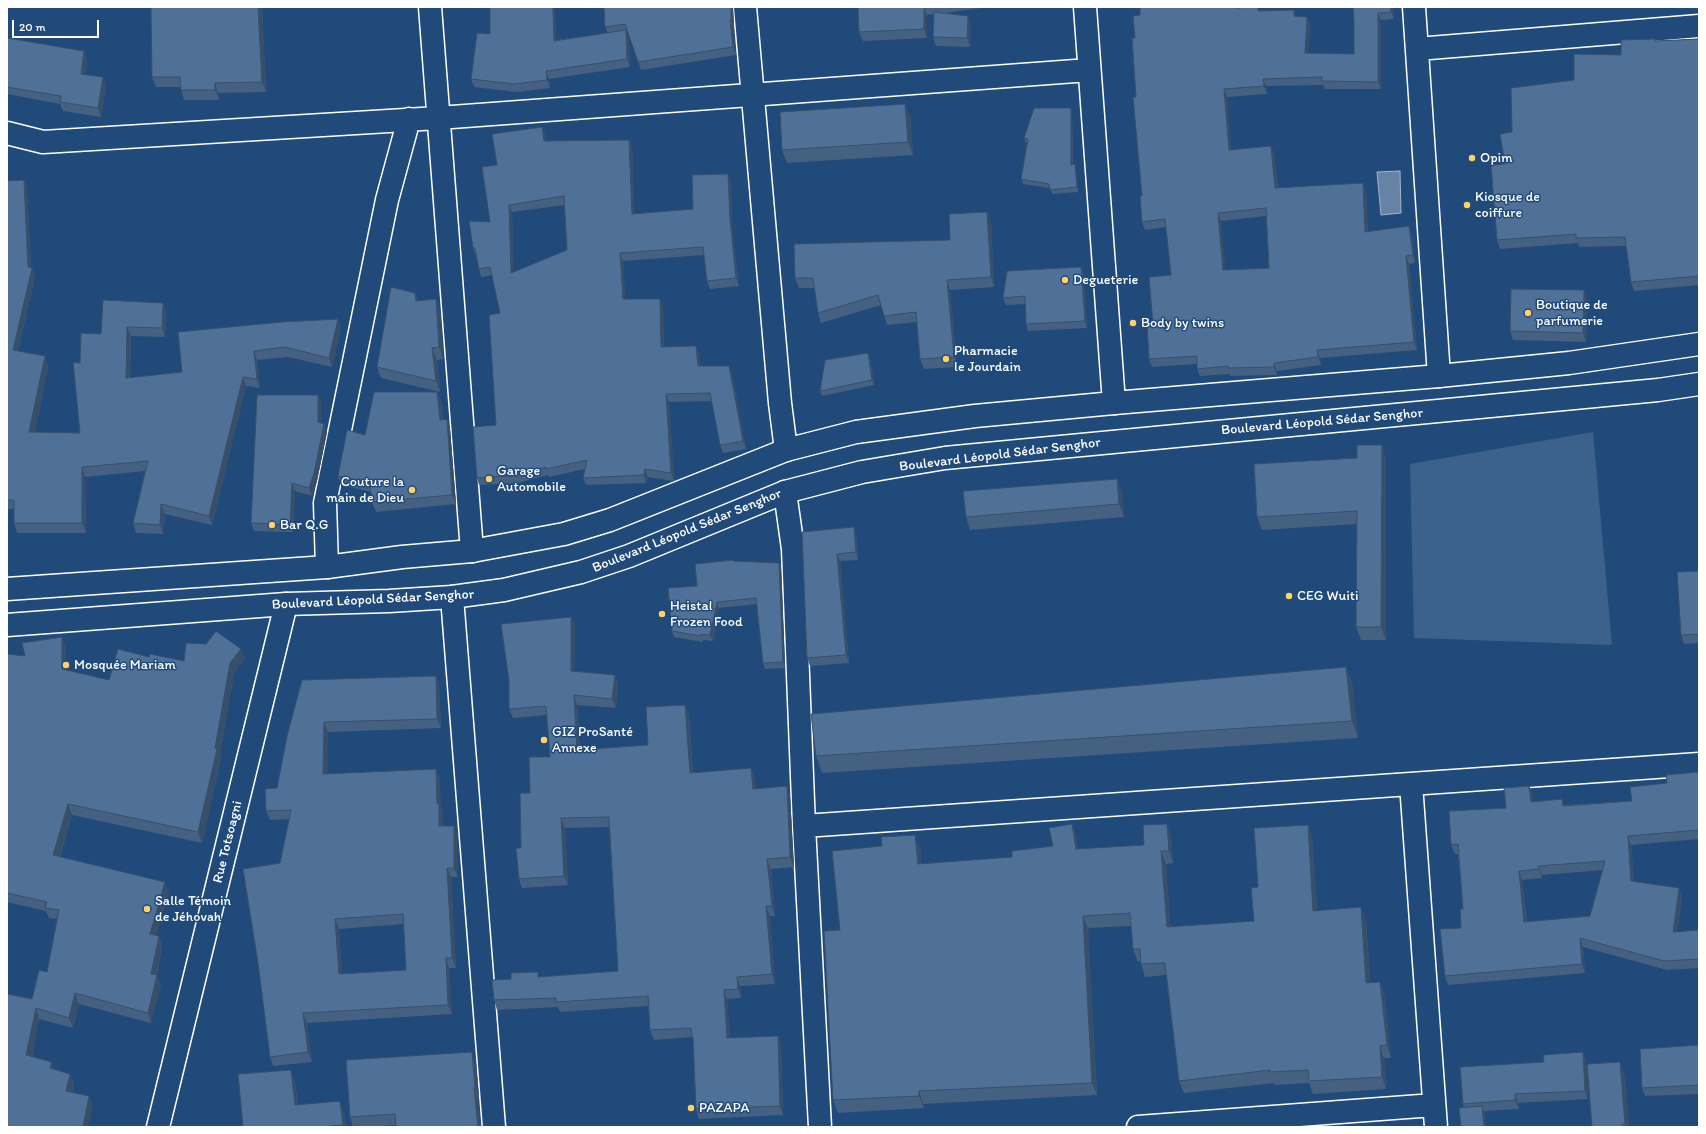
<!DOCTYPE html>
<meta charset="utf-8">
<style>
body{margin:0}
#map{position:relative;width:1706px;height:1134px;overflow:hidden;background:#1f4a7a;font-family:Itim,sans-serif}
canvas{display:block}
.frame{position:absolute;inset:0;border:8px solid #fff;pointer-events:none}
.scale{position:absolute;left:12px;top:20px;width:87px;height:18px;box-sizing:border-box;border:2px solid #fff;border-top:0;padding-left:5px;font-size:12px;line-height:14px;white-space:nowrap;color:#fff;-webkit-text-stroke:3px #1f4a7a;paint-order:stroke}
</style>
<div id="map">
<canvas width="1706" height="1134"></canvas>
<div class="frame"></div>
<div class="scale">20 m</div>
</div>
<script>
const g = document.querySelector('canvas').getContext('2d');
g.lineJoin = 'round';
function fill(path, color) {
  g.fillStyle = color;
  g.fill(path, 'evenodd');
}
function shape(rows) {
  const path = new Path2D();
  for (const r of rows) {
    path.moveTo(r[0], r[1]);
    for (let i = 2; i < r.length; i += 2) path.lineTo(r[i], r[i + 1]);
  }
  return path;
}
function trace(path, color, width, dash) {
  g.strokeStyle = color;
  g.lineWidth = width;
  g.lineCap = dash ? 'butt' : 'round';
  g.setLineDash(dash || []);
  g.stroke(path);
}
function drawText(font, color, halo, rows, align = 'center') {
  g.font = font + ' Itim,sans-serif';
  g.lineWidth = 3;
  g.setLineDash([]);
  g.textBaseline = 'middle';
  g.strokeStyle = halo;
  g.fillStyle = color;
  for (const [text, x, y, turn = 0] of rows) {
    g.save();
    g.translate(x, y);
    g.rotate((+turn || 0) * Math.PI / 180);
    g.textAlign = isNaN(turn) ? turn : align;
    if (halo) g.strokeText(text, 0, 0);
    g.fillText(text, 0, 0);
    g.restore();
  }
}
fill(shape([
 [1593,432,1612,645,1414,638,1410,464]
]), '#3c618b');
const water = shape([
 [1400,171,1401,213,1381,215,1377,172,1400,171]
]);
fill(water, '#6583a4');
trace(water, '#a3b5c8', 1);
const minor = shape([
 [430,7,472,551],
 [745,7,780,403,786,450],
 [1085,7,1114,403],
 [1414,7,1439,376],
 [1417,49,1699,26],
 [7,133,43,142,438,118,1089,70],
 [785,492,793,549,804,826,820,1127],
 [327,567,325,503,387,200,409,119],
 [452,597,494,1127],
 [1411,784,1436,1127],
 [804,826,1699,764],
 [158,1127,286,604],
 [1138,1127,1434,1105]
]);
const major = shape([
 [7,589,327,567,402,557,472,551,564,534,610,520,786,450,856,432,975,416,1114,403,1439,376,1569,363,1699,344],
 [7,625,286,604,389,601,452,597,504,590,581,572,629,556,785,492,862,472,945,458,1658,390,1699,384]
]);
trace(minor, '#fff', 25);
trace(major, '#fff', 25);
trace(minor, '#1f4a7a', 22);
trace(major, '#1f4a7a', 22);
fill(shape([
 [151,7,266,7,262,7,266,92,218,93,219,100,184,100,181,90,181,87,156,87,152,77],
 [555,7,556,40,608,33,605,27,604,7,733,7,734,28,733,28,736,55,641,70,628,32,626,32,629,38,630,67,549,79,550,88,517,92,474,87,471,79,490,34],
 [858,7,981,7,981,8,945,13,971,25,970,47,936,46,933,37,934,14,927,15,927,38,863,41,859,32],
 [1258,7,1260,11,1294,10,1296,17,1307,17,1310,24,1308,53,1354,54,1354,21,1353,7,1393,7,1394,19,1381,20,1381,89,1325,89,1323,85,1266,86,1267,94,1227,97,1231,150,1271,146,1274,154,1278,188,1366,191,1368,231,1412,234,1415,263,1409,264,1417,350,1320,358,1321,365,1277,371,1277,375,1230,376,1230,374,1200,376,1197,369,1197,364,1152,367,1149,359,1153,325,1171,275,1166,227,1145,230,1142,222,1142,196,1136,97,1135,38,1238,8],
 [1266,216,1269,268,1225,270,1221,221],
 [7,38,87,59,85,74,103,77,106,85,101,117,63,111,60,104,7,94],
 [1699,39,1699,285,1634,291,1631,282,1626,246,1579,247,1578,243,1500,249,1497,240,1505,164,1512,132,1574,80,1621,55,1656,41],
 [1071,108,1072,112,1073,165,1075,164,1076,169,1078,192,1052,194,1050,188,1023,184,1021,179,1027,143,1025,142,1024,138],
 [910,116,913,155,787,163,782,150],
 [542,127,545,135,545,141,629,140,632,148,634,214,693,209,731,182,732,227,739,286,710,289,707,281,704,255,623,261,625,299,663,307,664,347,696,346,699,354,700,366,732,374,746,449,723,453,720,445,712,401,669,402,674,481,648,477,646,483,586,485,583,478,585,469,549,477,548,475,517,483,479,485,477,478,496,425,500,313,492,275,481,277,479,269,476,256,473,248,490,222,497,165],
 [565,205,567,250,513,272,512,212],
 [24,180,27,189,31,268,32,268,35,277,18,351,45,356,48,366,35,432,80,433,80,363,101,334,163,303,166,312,165,337,131,336,130,378,182,372,338,319,341,328,332,367,288,357,257,360,260,388,246,386,212,525,165,514,163,534,136,533,133,523,145,471,85,477,86,533,17,533,14,523,14,509,7,509,7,181],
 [991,221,994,287,950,290,957,367,924,369,920,359,917,322,887,325,881,305,821,323,818,313,815,288,799,288,795,278,950,240],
 [1081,267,1084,274,1087,328,1028,331,1026,324,1026,304,1006,305,1003,298],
 [415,293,418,301,440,311,443,359,437,360,440,392,381,378,377,367],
 [1587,299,1586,342,1513,340,1510,331],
 [870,357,874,385,822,396,820,391],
 [437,392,441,401,443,420,447,419,450,429,456,504,376,512,372,502,371,492,341,485,338,476,365,435],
 [318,395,321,402,321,423,324,424,327,432,317,481,312,496,295,491,293,532,254,531,251,523],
 [1386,458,1386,640,1361,640,1356,627,1357,524,1262,530,1257,517],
 [1122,491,1124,517,970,530,966,517],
 [854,527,856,535,858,560,840,561,849,663,810,666,807,658,802,532],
 [734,561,779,563,781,569,785,668,765,669,763,663,757,604,719,608,713,641,703,640,703,642,674,637,672,631,697,586],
 [1699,571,1699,643,1684,644,1681,635],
 [571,617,575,626,574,671,615,675,618,685,616,708,577,705,580,750,648,745,685,705,689,715,693,773,751,768,755,778,755,789,790,796,794,867,771,869,775,916,770,916,775,984,740,986,741,998,727,999,730,1038,778,1036,781,1045,783,1115,699,1119,696,1109,693,1041,692,1037,654,1040,650,1030,648,1006,560,1012,558,1007,497,1010,494,1000,539,977,618,971,609,827,565,828,568,885,522,888,519,879,521,848,530,793,550,757,547,715,513,718,509,709,509,681],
 [66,647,66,670,109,680,149,657,184,661,245,659,234,673,220,755,221,759,202,843,72,815,60,857,169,892,156,935,159,936,162,946,157,975,161,985,151,1023,79,1004,73,1028,39,1019,32,1057,54,1070,70,1074,74,1084,72,1092,93,1106,7,1127,32,999,47,972,57,919,49,918,46,911,7,902,7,654,25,656],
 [1346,667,1352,683,1358,738,822,773,816,756],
 [436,676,439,685,441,728,328,732,327,774,436,769,439,778,441,808,443,814,443,826,454,826,458,835,458,877,451,877,456,968,449,968,452,1014,307,1023,312,1062,273,1066,270,1057,280,863,289,819,270,820,266,811,277,788,287,736],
 [404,924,406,970,342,974,339,929],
 [1699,772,1699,839,1631,845,1634,882,1679,888,1682,897,1677,932,1699,930,1699,968,1667,970,1583,947,1585,973,1448,985,1445,976,1461,928,1463,909,1458,854,1455,854,1451,845,1506,808,1529,786,1533,795,1533,801,1564,805,1632,801,1667,783],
 [1603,870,1590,916,1527,922,1522,880,1542,878,1542,875],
 [1072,824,1076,836,1078,849,1144,845,1171,836,1173,863,1166,864,1170,927,1254,921,1258,887,1308,825,1312,837,1317,910,1366,920,1370,983,1380,982,1384,994,1391,1058,1384,1058,1386,1089,1313,1094,1309,1083,1274,1085,1274,1083,1184,1093,1179,1081,1166,975,1145,977,1141,964,1141,961,1138,962,1133,949,1131,926,1088,928,1097,1095,923,1104,924,1108,838,1113,833,1100,840,930,882,846,920,847,921,864,1012,857,1053,846],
 [1699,1045,1699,1094,1645,1096,1642,1088],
 [1586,1061,1588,1099,1518,1103,1519,1109,1484,1111,1485,1115,1486,1127,1461,1127,1464,1108,1463,1104],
 [476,1063,479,1099,396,1125,370,1127,353,1127,350,1117],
 [1625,1076,1629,1127,1592,1127],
 [295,1081,298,1105,344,1112,346,1127,243,1127]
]), '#456182');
fill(shape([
 [258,7,262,7,266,92,262,82],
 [553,7,555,7,556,49,554,41],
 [731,7,733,7,734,28,731,20],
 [924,7,927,15,927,38,924,29],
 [1390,7,1393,7,1394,19,1391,12],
 [1294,10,1297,18,1294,16],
 [1378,13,1381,20,1381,89,1378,82],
 [968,16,971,25,970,47,967,38],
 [1307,17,1310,24,1308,61,1305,53],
 [730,20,733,28,736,55,733,47],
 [626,30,629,38,630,67,627,59],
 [84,51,87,59,84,82,81,74],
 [546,71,549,79,550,88,547,80],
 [103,77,106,85,101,117,98,108],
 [1263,79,1266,86,1267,94,1264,86],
 [215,83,218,93,219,100,215,90],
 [1224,89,1227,97,1232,158,1229,150],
 [905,104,910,116,913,155,908,142],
 [1071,108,1072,112,1073,169,1071,165],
 [542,127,545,135,546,149,544,141],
 [629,140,632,148,635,222,632,214],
 [1271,146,1274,154,1278,196,1275,188],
 [1075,164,1076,169,1078,192,1077,187],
 [728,174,731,182,732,227,739,286,736,278,730,219],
 [24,180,27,189,31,270,32,268,35,277,16,359,13,350,28,267],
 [1363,183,1366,191,1368,239,1365,232],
 [509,205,512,212,514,281,511,273],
 [987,212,991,221,994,287,991,277],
 [1218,213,1221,221,1226,278,1223,270],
 [1409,226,1412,234,1415,263,1413,255],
 [620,253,623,261,626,307,623,299],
 [1406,256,1409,264,1417,350,1414,342],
 [1081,267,1084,274,1087,328,1085,321],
 [947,280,950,290,957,367,954,357],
 [1584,290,1587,299,1586,342,1583,333],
 [415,293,419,304,416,301],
 [436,299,440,311,443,359,439,347],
 [660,299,663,307,664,355,661,347],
 [163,303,166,312,165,337,162,328],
 [338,319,341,328,332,367,329,358],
 [127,327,131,336,129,387,126,378],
 [696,346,699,354,700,374,698,366],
 [432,348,437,360,440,392,436,381],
 [1317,350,1320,358,1321,365,1318,357],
 [254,351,257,360,260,388,257,379],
 [868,353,870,357,874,385,872,380],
 [45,356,48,366,33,442,29,432],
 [1274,363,1277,371,1277,375,1274,367],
 [729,366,732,374,746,449,743,441],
 [243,377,246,386,212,525,209,516],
 [437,392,441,401,444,429,440,420],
 [666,394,669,402,674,481,671,473],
 [318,395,321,402,321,430,318,422],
 [447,419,450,429,456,504,452,495],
 [324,424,327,432,317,481,312,496,309,488],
 [1382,445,1386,458,1386,640,1381,627],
 [82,467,85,477,86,533,82,523],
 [645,469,648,477,646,483,644,475],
 [1117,479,1122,491,1124,517,1119,504],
 [292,483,295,491,293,532,290,525],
 [161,504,165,514,163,534,160,525],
 [854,527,856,535,858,560,856,552],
 [837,554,840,561,849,663,846,655],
 [779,563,781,569,785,668,783,662],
 [717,602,719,608,713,641,710,635],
 [571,617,575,626,574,680,571,671],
 [62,637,66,647,66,679,62,669],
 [241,649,245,659,234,673,220,755,221,759,202,843,198,832,215,748,230,663],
 [1346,667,1352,683,1358,738,1352,721],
 [615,675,618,685,616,708,612,699],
 [436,676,439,685,441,728,437,719],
 [574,695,577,705,580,760,577,750],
 [685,705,689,715,693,783,690,773],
 [324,722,328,732,327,784,323,774],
 [751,768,755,778,756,798,753,789],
 [436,769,439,778,441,808,443,814,443,835,439,826,437,804],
 [787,786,790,796,794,867,790,857],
 [1529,786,1533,795,1534,811,1531,802],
 [68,804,72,815,57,865,53,855],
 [561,818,565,828,568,885,564,876],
 [1072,824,1076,836,1081,861,1076,849],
 [1167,824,1171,836,1173,863,1169,851],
 [1308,825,1312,837,1318,923,1313,911],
 [454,826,458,835,458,877,454,868],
 [915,835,920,847,922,877,918,864],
 [1628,836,1631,845,1635,891,1631,881],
 [1161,851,1166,864,1171,939,1167,927],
 [767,859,771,869,775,916,772,906],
 [1538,866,1542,875,1542,878],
 [447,868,451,877,456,968,452,958],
 [1519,871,1522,880,1527,932,1524,922],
 [165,882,169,892,154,944,150,934],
 [1679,888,1682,897,1676,941,1673,932],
 [766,906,770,916,775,984,772,974],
 [1361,907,1366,920,1371,996,1366,983],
 [1083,916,1088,928,1097,1095,1092,1083],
 [335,919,339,929,343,984,339,974],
 [159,936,162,946,155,984,151,974],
 [1580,938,1583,947,1585,973,1582,964],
 [446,958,449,968,452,1014,448,1005],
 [157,975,161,985,151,1023,148,1013],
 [737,977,740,986,741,998,738,989],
 [1380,982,1384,994,1391,1058,1387,1045],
 [724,990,727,999,731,1047,727,1038],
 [75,993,79,1004,73,1028,69,1018],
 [36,1008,39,1019,30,1066,26,1055],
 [303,1013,307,1023,312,1062,308,1052],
 [778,1036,781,1045,783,1115,780,1106],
 [1380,1046,1384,1058,1386,1089,1382,1077],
 [472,1052,476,1063,479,1099,475,1088],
 [1583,1052,1586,1061,1588,1099,1585,1091],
 [52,1062,55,1072,50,1068],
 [1620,1062,1625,1076,1629,1127,1626,1127,1625,1124],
 [291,1070,295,1081,299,1117,295,1105],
 [70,1074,74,1084,70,1101,66,1091],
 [474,1088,478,1099,481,1127,478,1127],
 [919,1091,923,1104,924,1108,919,1096],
 [1515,1094,1518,1103,1519,1109,1515,1100],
 [89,1096,93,1106,89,1127,83,1127],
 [340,1101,344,1112,346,1127,344,1127,343,1125],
 [1482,1106,1485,1115,1486,1127,1484,1127]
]), '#384f6a');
const building = shape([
 [151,7,258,7,262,82,215,83,215,90,181,90,180,77,152,77,151,7],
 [490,7,553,7,554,41,626,30,627,59,546,71,547,80,514,84,471,79,477,33,490,34,490,7],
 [604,7,731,7,731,20,730,20,733,47,638,62,625,24,605,27,604,7],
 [858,7,924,7,924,29,859,32,858,7],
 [1140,7,1235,7,1235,8,1258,7,1258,11,1294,10,1294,16,1307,17,1305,53,1354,54,1354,21,1353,7,1390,7,1391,12,1378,13,1378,82,1322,81,1322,77,1263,79,1264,86,1224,89,1229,150,1271,146,1275,188,1363,183,1365,232,1409,226,1413,255,1406,256,1414,342,1317,350,1318,357,1274,363,1274,367,1228,368,1228,366,1197,369,1197,356,1149,359,1147,325,1153,325,1149,277,1171,275,1165,219,1142,222,1140,196,1142,196,1133,97,1136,97,1132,38,1135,38,1133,16,1140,15,1140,7],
 [1266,208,1269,268,1223,270,1218,213,1266,208],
 [934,12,968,16,967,38,933,37,934,12],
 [7,38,84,51,81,74,103,77,98,108,60,102,61,96,7,87,7,38],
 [1655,39,1655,41,1699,39,1699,276,1631,282,1625,237,1576,238,1576,234,1497,240,1491,165,1505,164,1500,134,1512,132,1511,88,1574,80,1574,54,1621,55,1621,40,1655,39],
 [905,104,908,142,782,150,780,112,905,104],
 [1034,108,1071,108,1071,165,1075,164,1077,187,1050,190,1049,184,1021,179,1028,139,1024,138,1034,108],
 [542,127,544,141,629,140,632,214,693,209,692,175,728,174,730,219,736,278,707,281,703,247,620,253,623,299,660,299,661,347,696,346,698,366,729,366,743,441,720,445,710,393,666,394,671,473,645,469,644,475,583,478,587,460,546,469,546,467,514,475,477,478,473,427,496,425,489,315,500,313,490,267,479,269,475,248,473,248,469,221,490,222,482,167,497,165,492,134,542,127],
 [564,196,567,250,511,273,509,205,564,196],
 [24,180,28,267,32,268,13,350,45,356,29,432,80,433,73,362,80,363,81,333,101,334,103,300,163,303,162,328,127,327,126,378,182,372,178,332,282,322,338,319,329,358,285,347,254,351,257,379,243,377,209,516,161,504,160,525,133,523,148,461,82,467,82,523,14,523,14,500,7,500,7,181,24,180],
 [987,212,991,277,947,280,954,357,920,359,916,312,884,316,878,295,818,313,813,278,795,278,794,244,950,240,949,214,987,212],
 [1081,267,1085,321,1026,324,1025,296,1003,298,1007,271,1081,267],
 [391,287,415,293,416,301,436,299,439,347,432,348,436,381,377,367,391,287],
 [1511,289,1584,290,1583,333,1510,331,1511,289],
 [868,353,872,380,820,391,825,360,868,353],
 [374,392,437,392,440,420,447,419,452,495,372,502,370,483,338,476,347,430,365,435,374,392],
 [257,395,318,395,318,422,324,424,314,473,309,488,292,483,290,525,251,523,257,395],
 [1357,445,1382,445,1381,627,1356,627,1357,511,1257,517,1254,464,1357,458,1357,445],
 [1117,479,1119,504,966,517,963,491,1117,479],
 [854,527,856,552,837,554,846,655,807,658,802,532,854,527],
 [733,560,733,561,779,563,783,662,763,663,756,598,717,602,710,635,701,634,701,636,672,631,668,588,697,586,695,564,733,560],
 [1699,571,1699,634,1681,635,1677,572,1699,571],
 [571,617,571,671,615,675,612,699,574,695,577,750,648,745,646,707,685,705,690,773,751,768,753,789,787,786,790,857,767,859,772,906,766,906,772,974,737,977,738,989,724,990,727,1038,778,1036,780,1106,696,1109,693,1037,692,1037,691,1028,650,1030,648,996,556,1002,556,998,494,1000,492,980,511,979,511,973,538,972,538,977,618,971,609,817,561,818,564,876,519,879,516,848,521,848,520,793,530,793,529,757,550,757,546,706,509,709,509,681,501,624,571,617],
 [216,631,241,649,230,663,215,748,217,749,198,832,68,804,53,855,165,882,150,934,159,936,151,974,157,975,148,1013,75,993,69,1018,36,1008,26,1055,52,1062,50,1068,70,1074,66,1091,89,1096,83,1127,7,1127,7,994,32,999,39,970,47,972,59,910,45,908,47,902,7,893,7,654,25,656,22,643,62,637,62,669,109,680,118,649,149,657,150,654,184,661,186,643,206,644,216,631],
 [1346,667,1352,721,816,756,811,714,1346,667],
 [436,676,437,719,324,722,323,774,436,769,437,804,439,804,439,826,454,826,454,868,447,868,452,958,446,958,448,1005,303,1013,308,1052,270,1057,258,963,243,869,280,863,291,810,266,811,265,789,277,788,287,736,302,680,436,676],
 [403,914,406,970,339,974,335,919,403,914],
 [1699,772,1699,830,1628,836,1631,881,1679,888,1673,932,1699,930,1699,959,1664,961,1580,938,1582,964,1445,976,1440,929,1461,928,1460,909,1463,909,1458,844,1451,845,1449,811,1506,808,1504,788,1529,786,1531,802,1562,799,1563,806,1632,801,1630,787,1667,783,1666,775,1699,772],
 [1605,861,1590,916,1524,922,1519,871,1539,869,1538,866,1605,861],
 [1072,824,1076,849,1144,845,1143,825,1167,824,1169,851,1161,851,1167,927,1254,921,1251,888,1258,887,1254,828,1308,825,1313,911,1361,907,1366,983,1380,982,1387,1045,1380,1046,1382,1077,1309,1081,1308,1070,1270,1072,1270,1070,1179,1081,1165,963,1141,964,1140,949,1133,949,1130,913,1083,916,1092,1083,919,1091,919,1096,833,1100,824,931,840,930,832,851,882,846,881,837,915,835,918,864,1012,857,1012,851,1053,846,1049,828,1072,824],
 [1699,1045,1699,1085,1642,1088,1640,1049,1699,1045],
 [472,1052,475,1088,474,1088,478,1127,396,1127,395,1114,350,1117,346,1060,472,1052],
 [1583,1052,1585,1091,1515,1094,1515,1100,1463,1104,1460,1067,1544,1062,1543,1055,1583,1052],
 [1620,1062,1625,1124,1622,1124,1622,1127,1592,1127,1587,1064,1620,1062],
 [291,1070,295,1105,340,1101,343,1125,330,1126,330,1127,243,1127,238,1074,291,1070],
 [1482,1106,1484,1127,1461,1127,1459,1108,1482,1106]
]);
fill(building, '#507197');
trace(building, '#384f6a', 1);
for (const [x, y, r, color] of [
 [1472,158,4,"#ffd166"],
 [1467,205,4,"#ffd166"],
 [1065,280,4,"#ffd166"],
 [1528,313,4,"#ffd166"],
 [1133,323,4,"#ffd166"],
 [946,359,4,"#ffd166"],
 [489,479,4,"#ffd166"],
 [412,490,4,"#ffd166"],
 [272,525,4,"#ffd166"],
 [1289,596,4,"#ffd166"],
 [662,614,4,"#ffd166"],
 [66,665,4,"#ffd166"],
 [544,740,4,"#ffd166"],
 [147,909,4,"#ffd166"],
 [691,1108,4,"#ffd166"]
]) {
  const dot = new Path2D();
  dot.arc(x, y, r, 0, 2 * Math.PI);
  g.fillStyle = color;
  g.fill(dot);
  trace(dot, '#1f4a7a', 1.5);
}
drawText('14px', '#fff', '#1f4a7a', [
 ["Opim",1480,158],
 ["Kiosque de",1475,197],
 ["coiffure",1475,213],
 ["Degueterie",1073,280],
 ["Boutique de",1536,305],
 ["parfumerie",1536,321],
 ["Body by twins",1141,323],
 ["Pharmacie",954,351],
 ["le Jourdain",954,367],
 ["Garage",497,471],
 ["Automobile",497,487],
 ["Couture la",404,482,"right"],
 ["main de Dieu",404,498,"right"],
 ["Bar Q.G",280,525],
 ["CEG Wuiti",1297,596],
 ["Heistal",670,606],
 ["Frozen Food",670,622],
 ["Mosquée Mariam",74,665],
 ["GIZ ProSanté",552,732],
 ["Annexe",552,748],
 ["Salle Témoin",155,901],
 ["de Jéhovah",155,917],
 ["PAZAPA",699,1108]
], 'left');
drawText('14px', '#fff', '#1f4a7a', [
 ["Boulevard Léopold Sédar Senghor",1322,422,-5],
 ["Boulevard Léopold Sédar Senghor",1000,455,-7],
 ["Boulevard Léopold Sédar Senghor",687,531,-22],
 ["Boulevard Léopold Sédar Senghor",373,600,-3],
 ["Rue Totsoagni",228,842,-76]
]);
</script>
